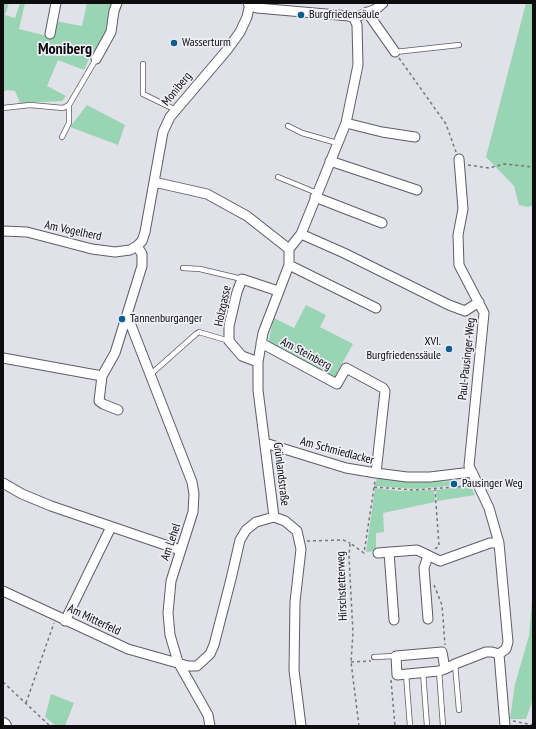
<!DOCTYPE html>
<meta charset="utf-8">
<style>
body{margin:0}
#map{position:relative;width:536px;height:729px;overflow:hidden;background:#e1e1ea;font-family:"PT Sans Narrow",sans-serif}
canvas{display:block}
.frame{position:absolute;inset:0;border:4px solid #0d0d10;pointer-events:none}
</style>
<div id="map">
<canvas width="536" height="729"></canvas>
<div class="frame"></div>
</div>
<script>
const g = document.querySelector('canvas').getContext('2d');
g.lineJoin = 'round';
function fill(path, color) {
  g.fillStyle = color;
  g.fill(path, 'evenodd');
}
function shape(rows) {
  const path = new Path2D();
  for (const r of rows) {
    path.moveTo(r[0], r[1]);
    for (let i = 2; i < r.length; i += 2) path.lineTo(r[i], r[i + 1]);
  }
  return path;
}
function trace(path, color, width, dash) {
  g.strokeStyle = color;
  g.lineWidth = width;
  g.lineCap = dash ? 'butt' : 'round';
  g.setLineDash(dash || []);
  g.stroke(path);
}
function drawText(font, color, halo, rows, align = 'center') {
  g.font = font + ' "PT Sans Narrow",sans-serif';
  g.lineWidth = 3.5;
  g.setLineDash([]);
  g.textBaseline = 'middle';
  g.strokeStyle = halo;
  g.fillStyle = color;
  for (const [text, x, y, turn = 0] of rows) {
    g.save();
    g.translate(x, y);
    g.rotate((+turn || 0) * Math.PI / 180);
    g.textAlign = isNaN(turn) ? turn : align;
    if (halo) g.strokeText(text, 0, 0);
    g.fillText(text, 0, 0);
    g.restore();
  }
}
fill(shape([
 [3,3,9,3,5,15,15,18,20,3,25,3,19,29,51,37,55,21,82,26,87,3,113,3,103,41,91,55,84,70,58,60,47,86,66,96,62,101,20,103,15,91,7,90,3,92],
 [526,3,533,3,533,205,528,207,519,205,514,186,486,157],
 [87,105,125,125,118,145,70,127],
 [306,305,326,315,320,327,353,344,334,378,268,343,274,318,294,328],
 [377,478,403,480,441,478,442,482,456,480,457,485,416,489,375,486],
 [468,486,472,489,475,495,437,501,436,490],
 [375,488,400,491,434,490,435,502,383,513,384,532,376,533,376,551,366,552],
 [533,589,533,699,526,719,510,719,515,684,529,636],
 [51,694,74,703,65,726,56,726,45,717]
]), '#99d4b3');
const service = shape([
 [395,52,459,45],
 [143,94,176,110],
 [143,94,143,64],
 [3,108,30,105,63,108,69,105,96,59],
 [288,126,302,133,337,143],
 [62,137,69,123,69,105],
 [278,177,317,193],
 [183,268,200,269,242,279],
 [151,374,196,334,199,332,229,341],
 [374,657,396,656],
 [455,664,459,710],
 [439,671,443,726],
 [423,672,427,726],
 [406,674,410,726]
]);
const minor = shape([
 [248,3,250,6,257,8,349,16,354,18],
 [367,12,395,52],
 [354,18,376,9,383,3],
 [50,34,56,3],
 [96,59,111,32,114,11,117,3],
 [346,123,382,132,415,137],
 [459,159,463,209,458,235,459,265,484,313,469,466,472,472],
 [330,161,417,190],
 [154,182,207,194,247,216,289,249],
 [315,197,382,223],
 [3,231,27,232,92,249,115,252,130,250,137,246,142,241,145,232,163,132,170,117,227,50,240,32,247,17,250,3],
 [301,234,344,253,449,305,465,311,479,302],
 [289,265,376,308],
 [127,315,192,482,194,494,193,512,171,581,168,613,170,635,178,662,208,715,210,726],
 [261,343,337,384,346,368,383,388,385,391,376,473],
 [3,358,102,376,115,353,142,266,142,254,137,246],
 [258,362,242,356,229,341,229,326,237,292,242,279,278,291],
 [102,376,99,401,103,404,118,410],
 [265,443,346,468,376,473,407,477,430,477,472,472,489,508,499,543,508,642,506,649,499,654,505,726],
 [3,483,22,494,51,506,180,550],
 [274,517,258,390,258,362,263,333,289,265,289,249,301,234,346,123,358,65,357,25,354,18],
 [274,517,285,521,297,531,301,549,295,602,294,670,301,726],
 [389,552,394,620],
 [378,553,417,550,440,561,490,543,499,543],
 [3,591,128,649,188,666,197,666,210,654,214,645,231,579,240,540,246,530,256,522,274,517],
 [428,619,424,568,428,556],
 [65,621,111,527],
 [445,669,442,652,396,656,397,675,439,671,445,669,455,664,486,652,492,652,499,654]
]);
const primary = shape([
 [3,725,4,726]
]);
trace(service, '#5d5d65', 6);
trace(minor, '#5d5d65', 11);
trace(primary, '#5d5d65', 16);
trace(shape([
 [399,58,446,124,456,152],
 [468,165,489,168,504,164,533,167],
 [374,487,414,490,469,486],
 [307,541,343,540,350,543],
 [435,549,439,546,435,489],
 [434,585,442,605,445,645],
 [351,662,371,661],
 [391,680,395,726],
 [3,682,50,726],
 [26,703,54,623],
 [513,721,533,725],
 [359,726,351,662,353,633,349,557,350,543,364,553,375,481]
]), '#76767c', 1.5, [3, 3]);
trace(service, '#fff', 4.5);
trace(minor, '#fff', 9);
trace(primary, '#fff', 14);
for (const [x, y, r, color] of [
 [301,15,4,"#0d5e90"],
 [174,43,4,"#0d5e90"],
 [122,319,4,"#0d5e90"],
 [449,349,4,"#0d5e90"],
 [454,484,4,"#0d5e90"]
]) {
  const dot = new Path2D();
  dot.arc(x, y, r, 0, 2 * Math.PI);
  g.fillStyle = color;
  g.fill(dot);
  trace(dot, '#eeeef7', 1.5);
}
drawText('12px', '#0d0d10', '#eeeef7', [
 ["Burgfriedensäule",309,15],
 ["Wasserturm",182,43],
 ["Tannenburganger",130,319],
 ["XVI.",441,342,"right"],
 ["Burgfriedenssäule",441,356,"right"],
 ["Pausinger Weg",462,484]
], 'left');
drawText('12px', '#0d0d10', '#eeeef7', [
 ["Moniberg",177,89,-51],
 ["Am Vogelherd",73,231,12],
 ["Holzgasse",223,306,-78],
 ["Am Steinberg",306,354,28],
 ["Paul-Pausinger-Weg",467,359,-84],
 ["Am Schmiedlacker",337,451,15],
 ["Grünlandstraße",281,474,83],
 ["Am Lehel",171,542,-71],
 ["Hirschstetterweg",342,586,-92],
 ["Am Mitterfeld",94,620,25]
]);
drawText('bold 16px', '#0d0d10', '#eeeef7', [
 ["Moniberg",65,49]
]);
</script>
